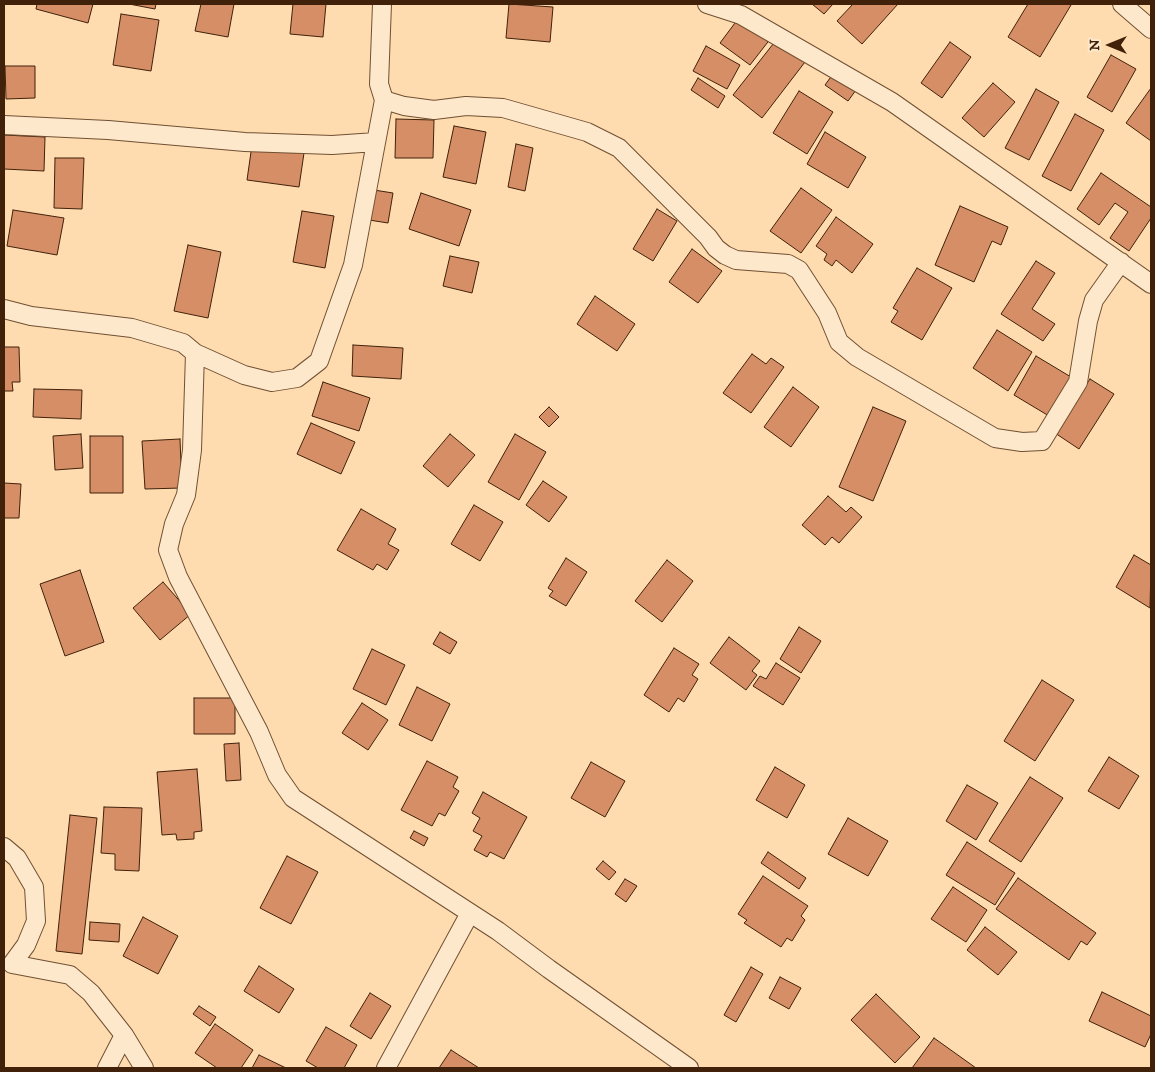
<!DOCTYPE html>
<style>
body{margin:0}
#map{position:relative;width:1155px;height:1072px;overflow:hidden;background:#fedcaf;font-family:"IM FELL DW Pica",serif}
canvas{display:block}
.frame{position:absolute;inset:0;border:5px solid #41210a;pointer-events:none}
.north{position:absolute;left:1085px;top:20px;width:50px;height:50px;-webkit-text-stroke:4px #fee8cb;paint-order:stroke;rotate:270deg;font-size:14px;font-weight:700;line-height:20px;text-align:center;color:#41210a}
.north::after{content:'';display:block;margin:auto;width:18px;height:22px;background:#41210a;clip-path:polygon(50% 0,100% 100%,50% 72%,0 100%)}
</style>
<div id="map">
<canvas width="1155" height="1072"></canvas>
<div class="frame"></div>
<div class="north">N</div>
</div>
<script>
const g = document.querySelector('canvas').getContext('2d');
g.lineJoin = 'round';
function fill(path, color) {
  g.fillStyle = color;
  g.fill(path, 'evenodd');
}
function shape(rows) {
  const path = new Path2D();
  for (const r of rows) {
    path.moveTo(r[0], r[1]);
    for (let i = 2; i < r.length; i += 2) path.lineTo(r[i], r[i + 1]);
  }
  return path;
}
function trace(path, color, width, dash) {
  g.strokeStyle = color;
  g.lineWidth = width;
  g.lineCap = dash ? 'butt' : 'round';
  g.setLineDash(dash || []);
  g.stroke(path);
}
const building = shape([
 [37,4,93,4,88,23,36,9,37,4],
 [129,4,156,4,155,9,129,4],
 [201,4,234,4,228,37,195,31,201,4],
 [293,4,326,4,323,37,290,34,293,4],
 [509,4,553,7,550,42,506,38,509,4],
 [812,4,833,4,824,14,812,4],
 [853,4,898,4,862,44,837,21,853,4],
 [1028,4,1068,4,1071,5,1040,57,1008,37,1028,4],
 [121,14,159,20,151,71,113,65,121,14],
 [741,15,771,38,750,65,720,43,741,15],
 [777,39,805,62,762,118,733,95,777,39],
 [950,42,971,57,942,98,921,83,950,42],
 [706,46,740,65,727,89,693,71,706,46],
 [1111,55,1136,69,1112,112,1087,97,1111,55],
 [5,66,35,66,35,98,6,99,5,66],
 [833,74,856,90,848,101,825,85,833,74],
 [698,78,725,96,718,108,691,90,698,78],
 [993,83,1015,102,984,137,962,118,993,83],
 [1151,88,1151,141,1126,123,1151,88],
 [1036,89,1059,102,1029,160,1005,148,1036,89],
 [799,91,833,112,807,154,773,133,799,91],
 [1075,114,1104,130,1071,191,1042,176,1075,114],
 [396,119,434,120,433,158,395,158,396,119],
 [454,126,486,132,476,184,443,177,454,126],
 [825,132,866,157,848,188,807,164,825,132],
 [4,135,45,137,44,171,4,169,4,135],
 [516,144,533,148,525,191,508,187,516,144],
 [252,145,304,153,299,187,247,180,252,145],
 [55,158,84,158,82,209,54,208,55,158],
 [1101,173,1151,207,1151,218,1129,251,1110,238,1128,212,1115,203,1099,225,1077,209,1101,173],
 [801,188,832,210,801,253,770,231,801,188],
 [374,190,393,193,388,223,369,220,374,190],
 [421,193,471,210,459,246,409,229,421,193],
 [960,206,1008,227,1001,245,992,241,974,282,935,265,960,206],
 [657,209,677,221,653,261,633,249,657,209],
 [13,210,64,218,57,255,7,246,13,210],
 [302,211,334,216,325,268,293,262,302,211],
 [836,217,873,244,852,273,836,260,832,266,824,260,827,254,816,246,836,217],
 [188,245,221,252,208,318,174,311,188,245],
 [692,249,722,271,698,303,669,282,692,249],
 [450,256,479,262,472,293,443,286,450,256],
 [1036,261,1055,273,1032,309,1055,324,1043,341,1001,314,1036,261],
 [917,268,952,288,922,340,891,322,898,311,893,308,917,268],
 [595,296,635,324,617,351,577,324,595,296],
 [997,330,1032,352,1008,391,973,368,997,330],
 [353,345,403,348,401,379,352,376,353,345],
 [4,347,19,347,20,382,12,382,13,391,4,391,4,347],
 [752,354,766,364,771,358,784,367,751,413,723,393,752,354],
 [1036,356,1076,380,1054,419,1014,395,1036,356],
 [1090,379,1114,394,1079,449,1055,433,1090,379],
 [323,382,370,398,359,431,312,416,323,382],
 [793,387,819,407,791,447,764,427,793,387],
 [34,389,82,390,81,419,33,417,34,389],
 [549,407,559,417,549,427,539,417,549,407],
 [873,407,906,421,873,501,839,487,873,407],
 [311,423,355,442,341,474,297,454,311,423],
 [81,434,83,468,55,470,53,436,81,434],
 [450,434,475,455,448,487,423,466,450,434],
 [515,434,546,452,519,500,488,482,515,434],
 [90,436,123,436,123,493,90,493,90,436],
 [180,439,182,488,145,489,142,441,180,439],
 [543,481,567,497,549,522,526,505,543,481],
 [4,483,21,484,19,518,4,518,4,483],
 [828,496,846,512,851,507,862,517,839,543,832,537,825,545,802,525,828,496],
 [474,505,503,522,480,561,451,544,474,505],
 [361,509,396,529,388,544,399,550,387,570,377,564,373,570,337,550,361,509],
 [1134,555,1151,565,1150,608,1116,587,1134,555],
 [566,558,587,572,566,606,549,596,553,591,548,588,566,558],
 [667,560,693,581,662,622,635,601,667,560],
 [80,570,104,642,65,656,40,584,80,570],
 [163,582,191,614,160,640,133,608,163,582],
 [799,627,821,641,801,673,780,659,799,627],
 [440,632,457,642,450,654,433,644,440,632],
 [729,637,760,661,752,671,757,675,746,690,710,663,729,637],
 [674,648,699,664,692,675,698,679,684,702,678,698,669,712,644,695,674,648],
 [372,649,405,665,386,705,353,689,372,649],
 [776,663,800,678,783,705,753,686,760,676,766,679,776,663],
 [1042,680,1074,700,1035,761,1004,741,1042,680],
 [417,687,450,704,432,741,399,725,417,687],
 [194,698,235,698,235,734,194,734,194,698],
 [362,703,388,720,368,750,342,733,362,703],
 [239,743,241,780,226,781,224,744,239,743],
 [1109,757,1139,776,1119,809,1088,791,1109,757],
 [427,761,458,777,453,787,459,791,445,816,439,813,432,826,401,810,427,761],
 [591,762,625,781,605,817,571,798,591,762],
 [775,767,805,785,787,818,756,800,775,767],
 [197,769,202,831,194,832,194,839,177,840,176,834,162,835,157,772,197,769],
 [1030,777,1063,798,1021,862,989,841,1030,777],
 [967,785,998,803,976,840,946,821,967,785],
 [483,792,527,817,504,859,490,852,487,857,474,850,482,836,473,831,480,818,472,813,483,792],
 [104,807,142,808,139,871,115,870,115,854,101,853,104,807],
 [70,815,97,818,82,954,56,951,70,815],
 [848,818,888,841,868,876,828,854,848,818],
 [414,831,428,838,424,846,410,838,414,831],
 [967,842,1015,873,995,905,946,875,967,842],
 [768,852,806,878,799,889,761,863,768,852],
 [287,856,318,872,291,924,260,908,287,856],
 [603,861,616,872,609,880,596,869,603,861],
 [763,876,808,906,801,916,805,920,792,941,787,938,781,947,744,923,747,920,738,914,763,876],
 [1018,878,1096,933,1087,945,1081,941,1069,960,996,909,1018,878],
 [625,879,637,886,626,902,615,894,625,879],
 [953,887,987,910,966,942,931,919,953,887],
 [143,917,178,936,158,974,123,956,143,917],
 [90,922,120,924,119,942,89,940,90,922],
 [985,927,1017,952,998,975,967,950,985,927],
 [259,966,294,989,279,1013,244,991,259,966],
 [751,967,763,974,736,1022,724,1015,751,967],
 [780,977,801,988,789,1009,769,998,780,977],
 [1102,992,1151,1016,1151,1034,1145,1047,1089,1021,1102,992],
 [370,993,391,1006,371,1039,350,1026,370,993],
 [876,994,920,1037,895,1063,851,1020,876,994],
 [199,1006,216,1017,210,1026,193,1014,199,1006],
 [215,1024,253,1050,241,1068,217,1068,195,1053,215,1024],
 [326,1027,357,1045,344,1068,318,1068,306,1061,326,1027],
 [934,1038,976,1068,912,1068,934,1038],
 [451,1050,479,1068,439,1068,451,1050],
 [259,1055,286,1068,252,1068,259,1055]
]);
fill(building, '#d58e66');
trace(building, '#41210a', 1);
const minor = shape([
 [382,4,379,84,384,100,404,106,434,110,466,106,503,108,587,132,619,148,708,237,716,248,725,255,736,260,788,264,799,270,827,313,839,342,857,357,995,438,1022,442,1042,441,1078,382,1088,321,1094,300,1121,262],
 [707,4,741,15,892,102,1151,284],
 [1122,4,1151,29],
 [4,125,108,130,245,142,332,145,376,142],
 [4,309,31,316,132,328,183,343,195,353,244,375,272,382,297,378,319,361,353,265,384,100],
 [195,353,192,450,186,495,174,524,168,550,178,577,259,732,277,775,293,798,498,931,549,969,689,1068],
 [4,847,17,858,34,887,36,921,26,945,12,964,70,975,91,993,124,1035,144,1068],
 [107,1068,124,1035],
 [386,1068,470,913]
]);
trace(minor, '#705033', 20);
trace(minor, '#fee8cb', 18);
</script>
